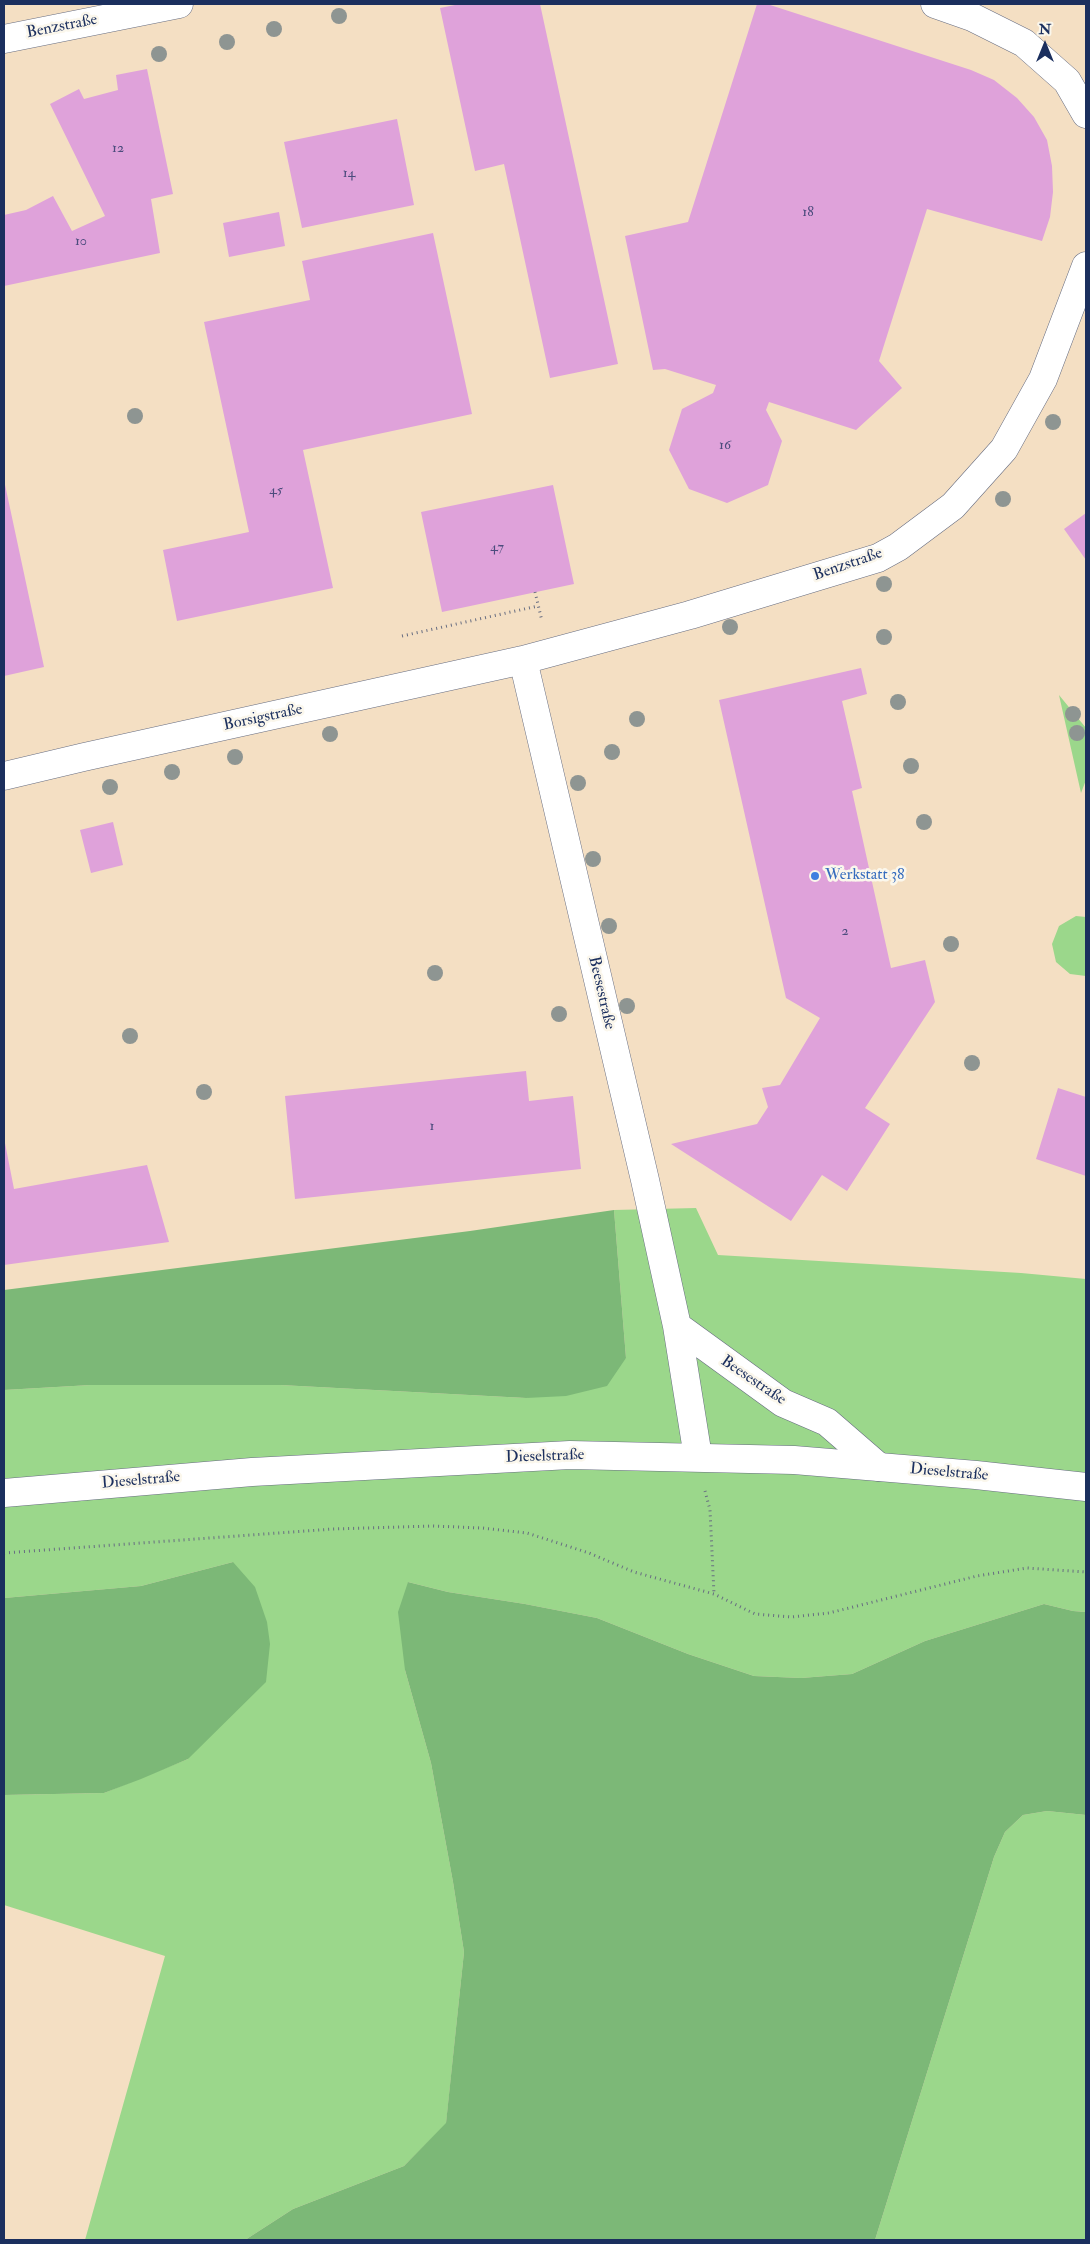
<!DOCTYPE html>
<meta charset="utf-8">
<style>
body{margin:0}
#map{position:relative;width:1090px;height:2244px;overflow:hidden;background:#f4dfc3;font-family:"IM FELL Double Pica",serif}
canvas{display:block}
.frame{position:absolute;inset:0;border:5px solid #1b2f5e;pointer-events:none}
.north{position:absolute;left:1020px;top:20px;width:50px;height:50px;-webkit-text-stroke:4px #fbf7ec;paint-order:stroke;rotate:0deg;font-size:14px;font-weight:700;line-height:20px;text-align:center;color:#1b2f5e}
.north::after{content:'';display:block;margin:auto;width:18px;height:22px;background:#1b2f5e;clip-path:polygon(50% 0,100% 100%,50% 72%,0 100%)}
</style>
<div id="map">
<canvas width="1090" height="2244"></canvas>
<div class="frame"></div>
<div class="north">N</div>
</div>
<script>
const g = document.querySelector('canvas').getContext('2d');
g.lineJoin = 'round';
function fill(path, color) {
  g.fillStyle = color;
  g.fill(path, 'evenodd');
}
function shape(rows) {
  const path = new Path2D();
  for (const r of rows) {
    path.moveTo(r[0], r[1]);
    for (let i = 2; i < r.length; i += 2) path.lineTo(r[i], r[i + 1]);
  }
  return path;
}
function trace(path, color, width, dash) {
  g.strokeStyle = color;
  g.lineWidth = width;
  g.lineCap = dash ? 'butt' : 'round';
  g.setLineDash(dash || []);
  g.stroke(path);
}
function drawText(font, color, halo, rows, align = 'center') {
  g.font = font + ' "IM FELL Double Pica",serif';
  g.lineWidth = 5;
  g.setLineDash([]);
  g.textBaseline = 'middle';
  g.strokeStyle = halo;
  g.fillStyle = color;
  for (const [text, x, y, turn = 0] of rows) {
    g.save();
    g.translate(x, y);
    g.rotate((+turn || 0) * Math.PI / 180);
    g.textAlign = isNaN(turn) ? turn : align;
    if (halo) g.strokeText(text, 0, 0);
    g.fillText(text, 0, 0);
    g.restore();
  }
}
fill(shape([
 [1059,695,1086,728,1086,780,1081,793],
 [1076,916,1086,917,1086,976,1070,974,1056,962,1052,944,1059,926],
 [696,1208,718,1255,1021,1273,1086,1279,1086,1612,1073,1611,1044,1604,925,1641,852,1674,801,1678,754,1676,688,1654,597,1618,525,1604,448,1592,408,1582,405,1670,431,1763,453,1882,464,1952,446,2124,404,2166,293,2209,245,2240,85,2240,165,1956,4,1905,4,1795,104,1793,188,1759,233,1562,141,1586,4,1598,4,1390,91,1385,280,1385,526,1398,626,1358,614,1210],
 [1047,1811,1086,1815,1086,2240,875,2240,994,1857,1005,1832,1023,1815]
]), '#9bd78b');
fill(shape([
 [614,1210,626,1358,607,1386,566,1396,526,1398,280,1385,91,1385,4,1390,4,1290,470,1231],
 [233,1562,255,1587,267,1622,270,1644,266,1682,188,1759,141,1779,104,1793,4,1795,4,1598,141,1586],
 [408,1582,448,1592,525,1604,597,1618,688,1654,754,1676,801,1678,852,1674,925,1641,1044,1604,1073,1611,1086,1612,1086,1815,1047,1811,1023,1815,1005,1832,994,1857,875,2240,245,2240,293,2209,404,2166,446,2123,464,1952,453,1882,431,1763,405,1670,398,1612]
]), '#7cb877');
fill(shape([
 [460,4,540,4,618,364,550,378,504,164,475,171,440,8],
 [757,4,767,4,971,70,994,80,1017,98,1034,117,1047,140,1052,166,1053,192,1050,217,1042,241,927,209,879,361,902,388,856,430,769,402,766,410,782,441,768,485,727,503,689,489,669,450,682,409,713,393,716,385,665,369,653,370,625,236,688,222],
 [147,69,173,194,151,199,160,253,4,286,4,215,26,210,53,196,72,231,105,216,50,104,79,89,84,99,118,90,116,75],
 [397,119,414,205,302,228,284,142],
 [279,212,285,246,229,257,223,223],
 [433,233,472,414,303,450,333,588,177,621,163,550,249,532,204,322,310,300,302,261],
 [4,480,44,667,4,676],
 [553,485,574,584,442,612,421,512],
 [1086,513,1086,560,1064,529],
 [861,668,867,694,842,701,862,788,852,791,891,968,925,960,935,1002,865,1108,890,1124,847,1191,822,1175,791,1221,671,1144,757,1124,768,1107,762,1088,780,1085,820,1018,786,998,719,700],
 [113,822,123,865,91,873,80,830],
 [526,1071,529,1101,573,1096,581,1169,295,1199,285,1096],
 [1058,1088,1086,1097,1086,1176,1036,1159],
 [4,1138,14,1189,147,1165,169,1242,4,1265]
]), '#dfa2da');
const minor = shape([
 [935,4,972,17,1024,43,1067,81,1086,114],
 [4,39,179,4],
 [523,660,645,1180,677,1326,698,1457],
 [4,776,84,757,523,660,690,615,878,558,898,547,953,506,1004,449,1043,379,1086,266],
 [677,1326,783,1403,827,1422,879,1467]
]);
const secondary = shape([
 [4,1493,252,1472,570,1455,794,1460,976,1475,1086,1487]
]);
trace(minor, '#676d81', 29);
trace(secondary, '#676d81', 29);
trace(shape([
 [535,592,542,621],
 [402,636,538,606],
 [705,1491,710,1510,714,1594],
 [4,1553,333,1529,433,1526,482,1528,527,1533,589,1553,634,1572,714,1594,755,1614,791,1617,829,1613,977,1576,1027,1568,1086,1572]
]), '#676d81', 3, [1, 4]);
trace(minor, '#fff', 28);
trace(secondary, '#fff', 28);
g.fillStyle = '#8e9592';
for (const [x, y] of [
 [339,16],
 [274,29],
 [227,42],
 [159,54],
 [135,416],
 [1053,422],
 [1003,499],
 [884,584],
 [730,627],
 [884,637],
 [898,702],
 [1073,714],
 [637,719],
 [1077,733],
 [330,734],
 [612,752],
 [235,757],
 [911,766],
 [172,772],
 [578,783],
 [110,787],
 [924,822],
 [593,859],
 [609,926],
 [951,944],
 [435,973],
 [627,1006],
 [559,1014],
 [130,1036],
 [972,1063],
 [204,1092]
]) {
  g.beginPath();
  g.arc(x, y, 8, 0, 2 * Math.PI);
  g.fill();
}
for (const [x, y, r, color] of [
 [815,876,5,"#3f7fe0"]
]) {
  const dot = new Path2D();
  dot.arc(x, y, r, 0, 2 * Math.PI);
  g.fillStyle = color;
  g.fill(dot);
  trace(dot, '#fbf7ec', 2);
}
drawText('14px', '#4c4c7d', null, [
 ["12",118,149],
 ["14",349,174],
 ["18",808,213],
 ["10",81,242],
 ["16",725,446],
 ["45",276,491],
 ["47",497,548],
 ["2",845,932],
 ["1",432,1127]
]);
drawText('16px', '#1b2f5e', '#fbf7ec', [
 ["Benzstraße",62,27,-11],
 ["Benzstraße",848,565,-19],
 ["Borsigstraße",263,718,-12],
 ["Beesestraße",601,993,77],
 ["Beesestraße",753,1381,34],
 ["Dieselstraße",545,1457,-2],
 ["Dieselstraße",949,1473,5],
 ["Dieselstraße",141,1481,-5]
]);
drawText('16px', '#366cbe', '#fbf7ec', [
 ["Werkstatt 38",825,876]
], 'left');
</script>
